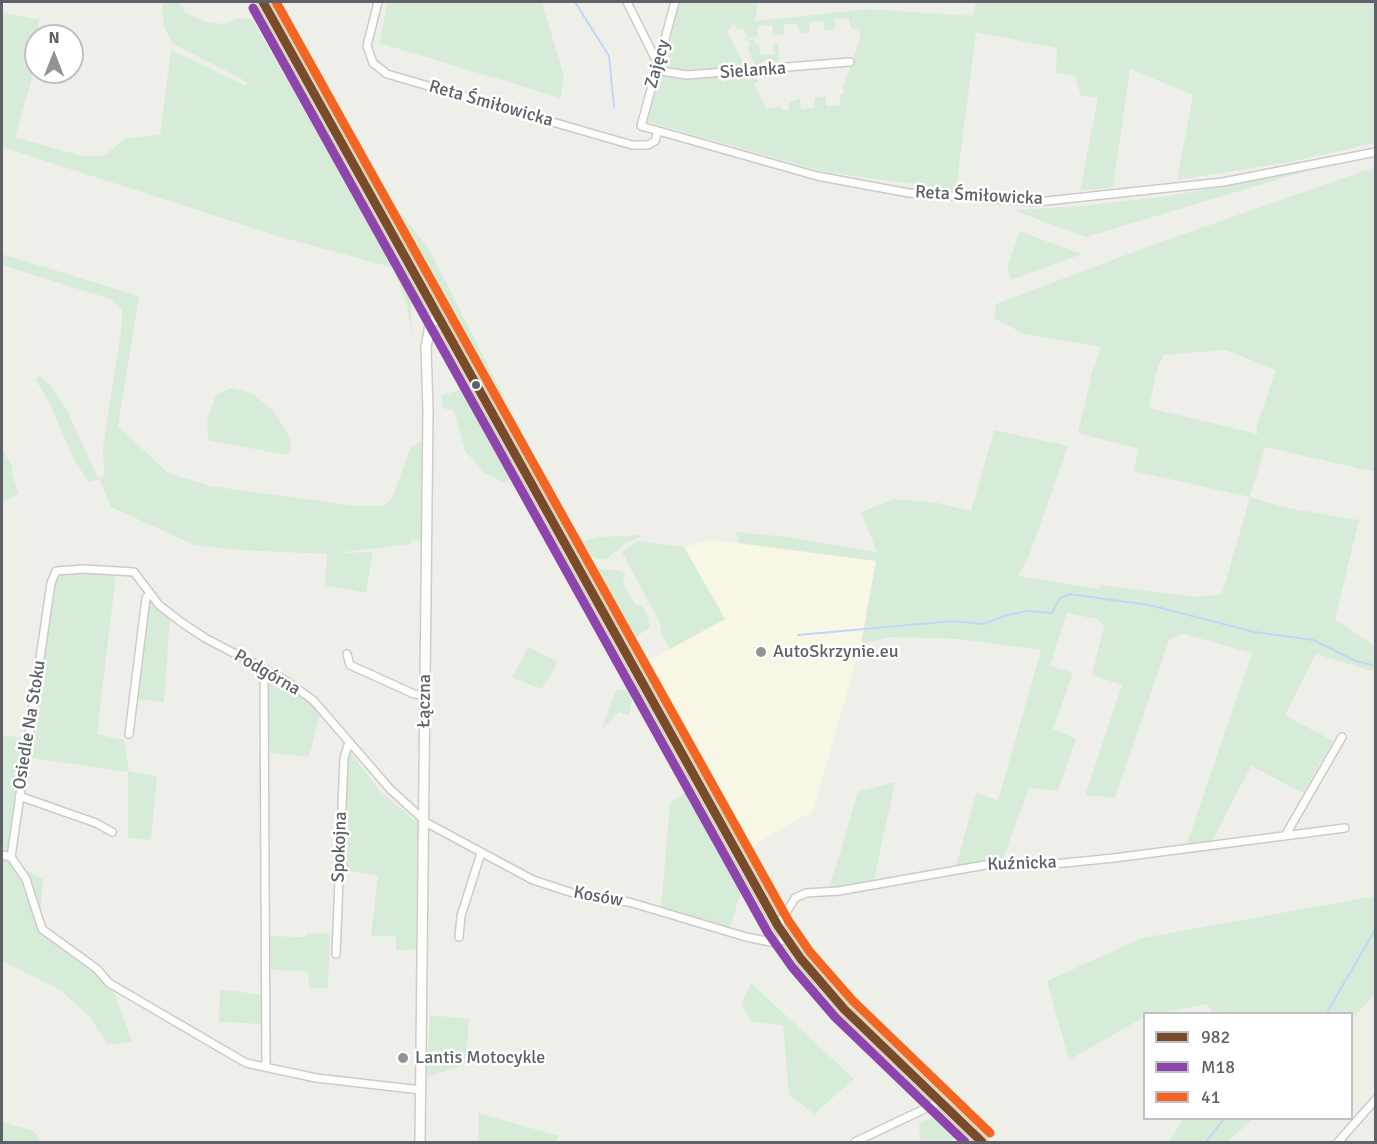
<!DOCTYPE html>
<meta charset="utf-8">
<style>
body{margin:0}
#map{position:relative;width:1377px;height:1144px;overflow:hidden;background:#efefea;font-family:Signika,sans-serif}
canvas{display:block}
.frame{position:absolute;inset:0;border:3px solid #5f6168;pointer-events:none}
.legend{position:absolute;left:1143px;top:1012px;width:210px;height:108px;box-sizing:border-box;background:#fff;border:2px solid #bfc0c3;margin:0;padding:8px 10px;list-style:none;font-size:18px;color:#5f6168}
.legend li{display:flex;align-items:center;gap:12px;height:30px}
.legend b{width:30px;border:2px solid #bfc0c3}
.north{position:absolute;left:24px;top:24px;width:60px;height:60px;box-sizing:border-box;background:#fff;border:2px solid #bfc0c3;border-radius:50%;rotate:0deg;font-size:16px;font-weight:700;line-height:24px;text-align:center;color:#5f6168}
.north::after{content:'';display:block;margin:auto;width:21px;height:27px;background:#919396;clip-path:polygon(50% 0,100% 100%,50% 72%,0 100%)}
</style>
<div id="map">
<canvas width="1377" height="1144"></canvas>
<div class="frame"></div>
<ul class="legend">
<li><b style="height:8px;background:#7a4b2a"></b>982</li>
<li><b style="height:8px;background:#8e44ad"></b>M18</li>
<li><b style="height:8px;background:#f26522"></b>41</li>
</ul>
<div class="north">N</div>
</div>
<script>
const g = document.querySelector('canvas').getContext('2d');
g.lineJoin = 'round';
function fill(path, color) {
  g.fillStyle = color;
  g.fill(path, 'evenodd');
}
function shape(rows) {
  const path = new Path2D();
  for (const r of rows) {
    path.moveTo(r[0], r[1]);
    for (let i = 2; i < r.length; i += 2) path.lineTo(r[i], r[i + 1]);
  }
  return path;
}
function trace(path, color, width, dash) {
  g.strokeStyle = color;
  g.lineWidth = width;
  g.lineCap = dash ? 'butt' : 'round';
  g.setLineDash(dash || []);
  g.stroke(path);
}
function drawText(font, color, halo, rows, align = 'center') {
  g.font = font + ' Signika,sans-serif';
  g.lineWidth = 5;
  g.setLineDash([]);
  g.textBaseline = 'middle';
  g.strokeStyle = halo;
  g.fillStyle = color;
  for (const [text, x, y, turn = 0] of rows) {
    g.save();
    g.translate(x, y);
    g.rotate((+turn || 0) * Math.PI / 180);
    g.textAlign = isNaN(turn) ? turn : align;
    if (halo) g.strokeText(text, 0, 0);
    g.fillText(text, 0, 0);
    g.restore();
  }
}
fill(shape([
 [711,540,876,561,861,644,812,814,802,817,745,850,645,663,725,619,684,547]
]), '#f8f6e4');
fill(shape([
 [162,2,178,2,185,12,206,22,223,24,239,18,252,19,411,296,412,339,407,305,394,270,387,266,284,238,2,147,2,12,39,20,38,36,36,36,36,65,15,137,82,156,104,156,126,138,160,135,171,50,246,86,247,82,172,43,164,27],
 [388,2,542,2,564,77,561,98,379,43],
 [679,2,758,2,755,21,868,9,973,16,976,2,1375,2,1375,143,1290,162,1177,180,1193,95,1130,69,1113,187,1080,191,1098,97,1081,96,1075,76,1056,73,1057,48,976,32,956,190,825,172,645,121,660,74,690,78,751,74,758,81,754,84,766,108,782,107,782,110,789,110,789,102,800,99,801,109,815,108,814,98,826,96,826,106,840,105,840,95,844,94,843,87,861,35,860,32,850,27,849,18,835,19,835,29,826,31,824,31,823,21,809,22,810,32,800,33,797,24,784,24,784,34,773,35,772,25,758,26,758,36,743,40,747,37,743,28,738,30,734,24,727,31,744,65,749,63,749,67,688,73,661,65],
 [754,39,755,44,759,44,760,55,774,54,773,43,778,43,779,66,778,61,761,62,761,67,756,66,747,47,751,45,749,41,744,42],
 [1375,167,1375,472,1265,447,1250,497,1288,508,1359,520,1335,619,1375,646,1375,672,1316,654,1285,715,1333,741,1303,793,1251,766,1211,843,1186,846,1252,653,1183,634,1169,640,1115,798,1085,795,1122,685,1092,675,1104,626,1097,619,1067,613,1050,666,1073,673,1053,729,1076,739,1058,791,1029,788,1002,861,956,866,976,793,998,800,1041,650,958,639,889,637,861,644,876,561,739,543,736,532,788,537,877,552,861,512,895,499,938,503,971,511,994,430,1068,446,1028,559,1018,576,1099,589,1100,585,1199,597,1222,594,1250,497,1133,471,1139,449,1078,433,1092,372,1101,347,1024,334,994,318,996,304,1155,244],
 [1226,350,1276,370,1256,428,1258,434,1149,408,1156,373,1163,355],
 [1306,171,1086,237,1012,210,1082,206,1168,196],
 [392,202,429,249,561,509,552,503,490,396,427,270,399,224],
 [1019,231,1082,254,1011,280,1007,269],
 [2,254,139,296,118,426,168,473,210,486,357,506,384,506,392,498,411,446,423,441,422,541,412,539,411,544,337,553,373,552,366,593,325,585,327,554,237,550,194,545,111,507,99,479,89,482,75,462,49,402,35,379,40,376,50,385,67,410,98,478,104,476,103,447,122,324,122,310,110,299,2,265],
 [231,388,251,393,273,410,289,436,291,451,286,455,208,440,207,420,216,395],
 [465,388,515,476,504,483,485,473,465,451,454,411,443,408,441,396],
 [2,450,13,467,12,473,19,494,2,502],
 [644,535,626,543,606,559,595,559,580,542,600,537],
 [568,537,587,564,600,569,622,571,625,575,622,581,635,604,642,606,648,616,650,628,640,634,630,648],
 [638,541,684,547,725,619,670,649,660,632,661,625,622,552],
 [61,573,116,573,97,734,124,740,129,772,157,776,151,840,128,838,128,772,31,758,55,579],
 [150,600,170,617,164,702,137,699],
 [528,647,558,662,542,689,512,678],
 [271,679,313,703,320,713,309,757,270,753,267,687],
 [630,688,633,693,629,715,619,712,601,730,616,690],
 [2,735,24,738,7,853,2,852],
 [350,752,380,791,418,823,416,949,396,951,396,936,371,936,378,876,343,870,347,760],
 [895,782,874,880,829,889,858,792],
 [686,792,744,882,729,931,664,914,661,908,670,803],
 [2,857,43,879,39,930,87,959,115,995,132,1041,108,1045,89,1016,60,990,2,961],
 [1375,896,1375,994,1352,1019,1352,1014,1213,1013,1207,1004,1161,1013,1144,1014,1144,1017,1069,1060,1047,981,1142,938],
 [307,933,330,934,328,988,309,988,308,971,271,970,271,936,306,937],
 [751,983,854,1079,814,1114,789,1095,783,1025,751,1022,741,1004],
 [220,989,262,995,262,1024,219,1022],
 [430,1015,469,1019,466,1061,470,1062,426,1078],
 [478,1113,559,1136,556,1142,479,1141],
 [935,1117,953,1133,953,1140,920,1140,919,1122],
 [1183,1119,1183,1118,1253,1119,1227,1142,1169,1142],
 [2,1122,34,1131,42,1142,2,1142]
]), '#d7ecd8');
trace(shape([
 [575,2,609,56,614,107],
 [798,635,953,621,984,624,1007,615,1028,611,1052,613,1059,599,1069,594,1149,605,1255,632,1313,640,1356,661,1376,666],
 [1326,1014,1376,928],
 [1206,1142,1225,1118]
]), '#bfd6f9', 2);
const street = shape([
 [378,2,367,46,373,63,387,74,632,145,648,145,655,141,658,131],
 [627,2,655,58,658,59],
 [675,2,641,126,817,176,909,193,1037,202,1223,182,1376,152],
 [655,70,687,75,850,62],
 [347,654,350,665,414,694,425,695],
 [129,734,146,598,150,594],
 [19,796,96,823,112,832],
 [1285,836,1342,737],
 [2,855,11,857],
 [778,926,795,898,806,893,839,891,985,865,1064,863,1114,858,1345,828],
 [459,937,461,916,481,853],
 [336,954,344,758,349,742],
 [266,1066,264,682,269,672],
 [421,1090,316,1078,246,1063,109,983,97,969,42,929,26,879,11,857,51,583,56,571,84,569,134,572,159,605,181,622,205,638,285,680,313,700,390,789,427,823,533,880,582,896,629,902,746,937,776,943,786,938],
 [855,1142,939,1102],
 [1338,1142,1376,1099]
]);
const secondary = shape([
 [420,1142,428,410,426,347,430,325,437,317]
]);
const primary = shape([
 [263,2,778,926,801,959,844,1009,982,1142]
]);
trace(street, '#cbccca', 10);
trace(secondary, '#cccccb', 12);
trace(primary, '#d7d4b7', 14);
trace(street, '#fdfdfc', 7);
trace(secondary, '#fdfdfc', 9);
trace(primary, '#f4f4e9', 10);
trace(shape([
 [263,2,778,926,801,959,844,1009,982,1142]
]), '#7a4b2a', 9);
trace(shape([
 [253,8,768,933,792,967,835,1017,965,1142]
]), '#8e44ad', 9);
trace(shape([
 [276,2,788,920,810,952,853,1001,990,1133]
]), '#f26522', 9);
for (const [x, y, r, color] of [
 [476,385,5,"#5f6168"],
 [761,652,6,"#919396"],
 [403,1058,6,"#919396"]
]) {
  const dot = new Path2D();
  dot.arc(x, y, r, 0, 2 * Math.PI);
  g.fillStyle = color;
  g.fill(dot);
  trace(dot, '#fff', 2);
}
drawText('18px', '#5f6168', '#fff', [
 ["Zajęcy",658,64,-74],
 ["Sielanka",753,71,-4],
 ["Reta Śmiłowicka",491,104,16],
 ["Reta Śmiłowicka",979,196,3],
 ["Podgórna",267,673,30],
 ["Łączna",425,701,-89],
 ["Osiedle Na Stoku",30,725,-81],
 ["Spokojna",340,847,-88],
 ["Kuźnicka",1022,864,-2],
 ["Kosów",598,897,10]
]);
drawText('18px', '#5f6168', '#fff', [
 ["AutoSkrzynie.eu",773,652],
 ["Lantis Motocykle",415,1058]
], 'left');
</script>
